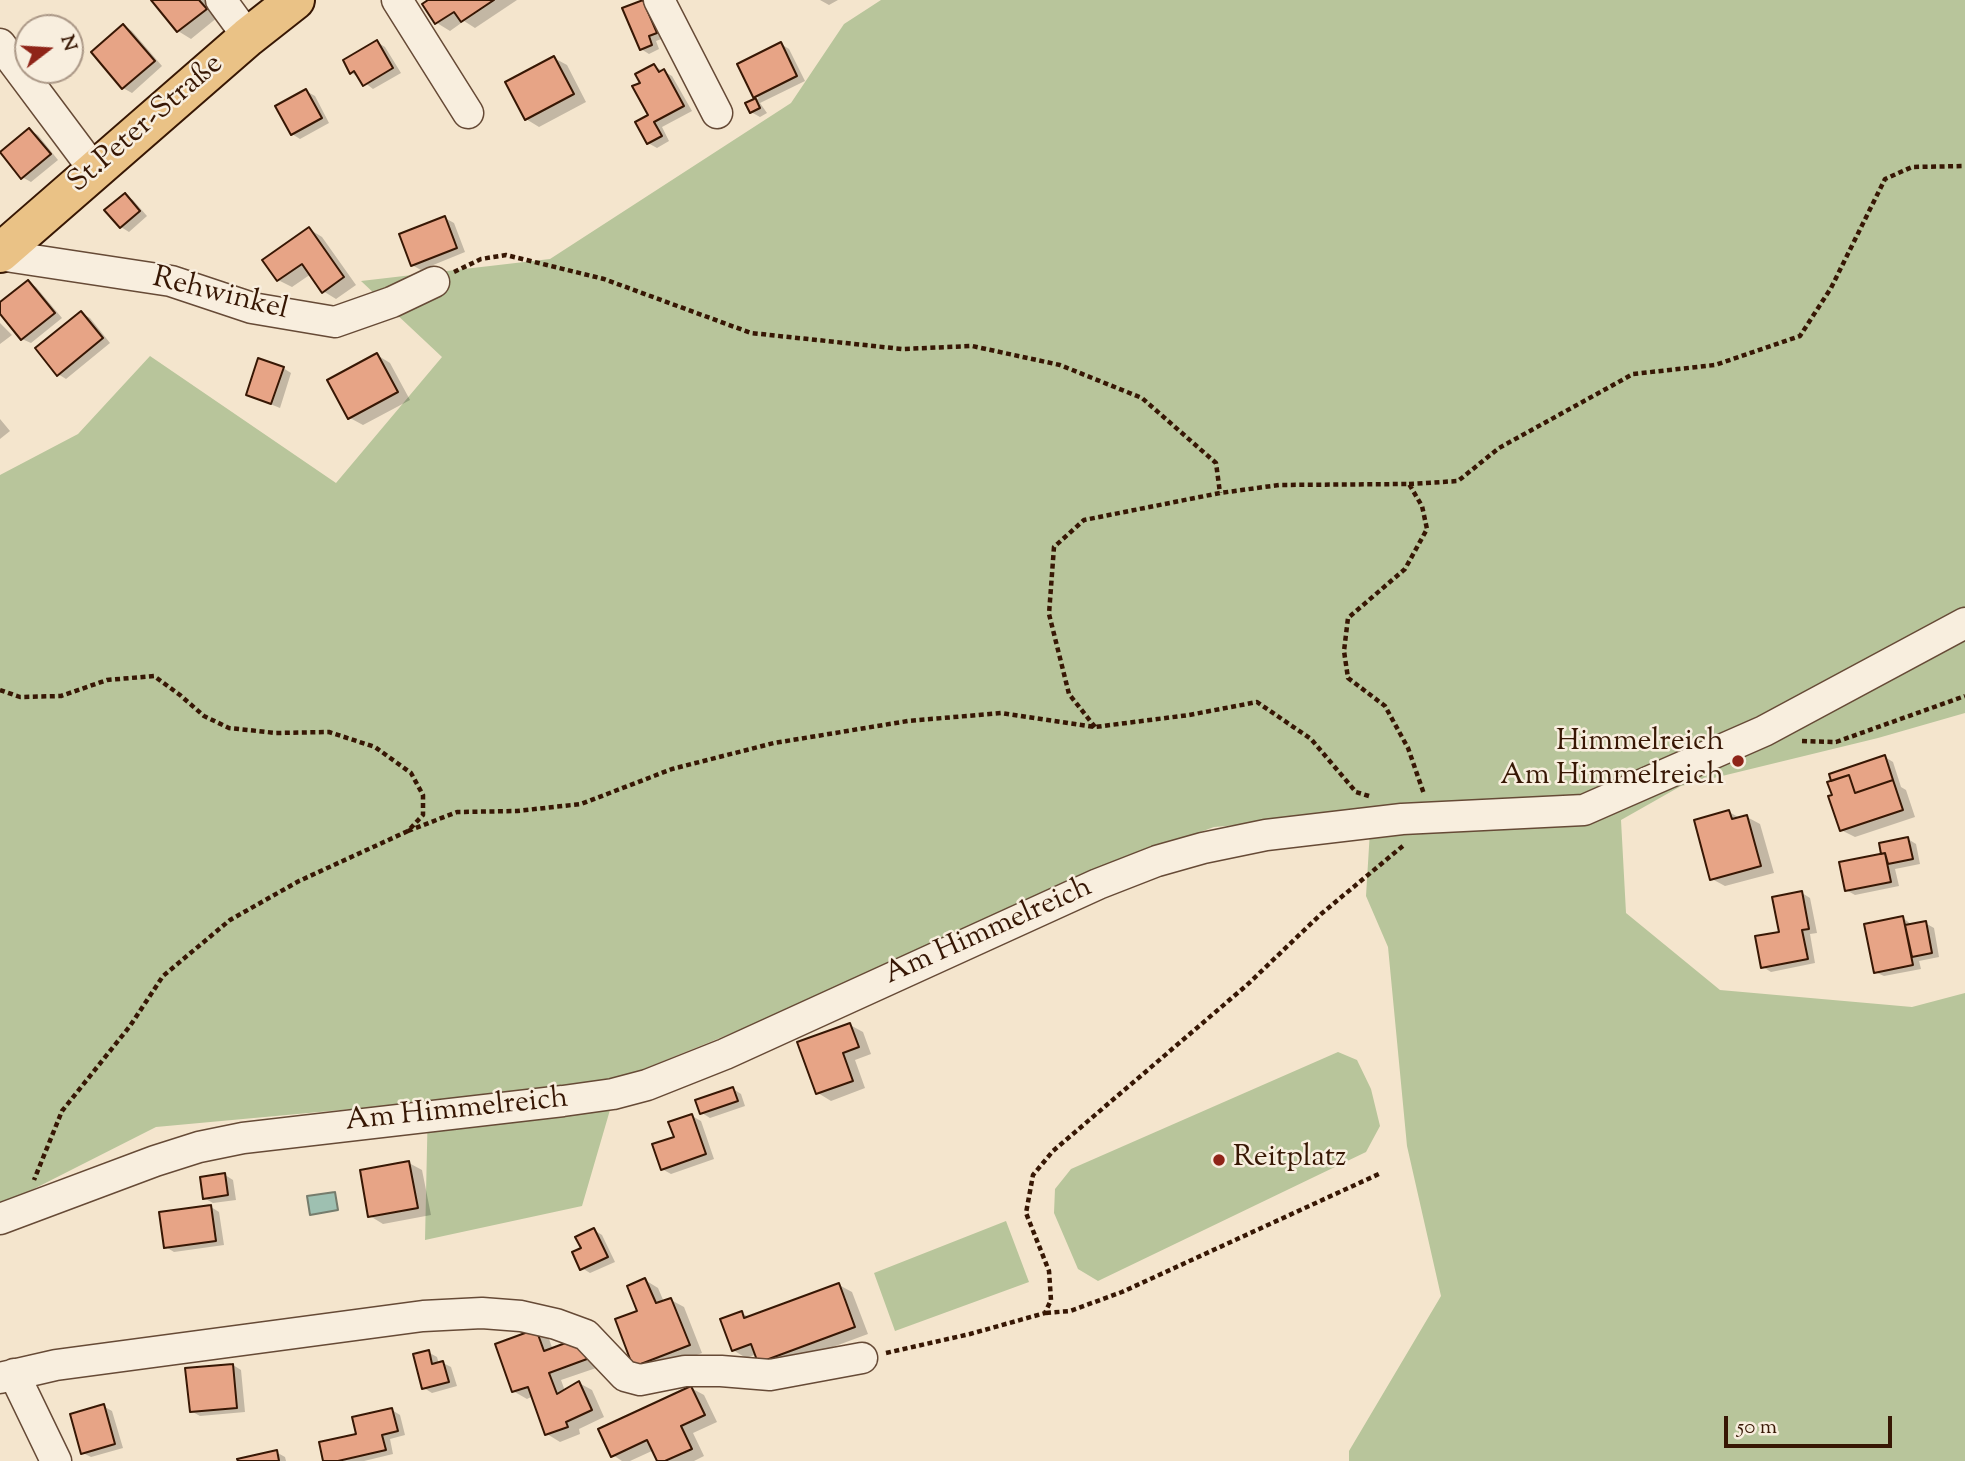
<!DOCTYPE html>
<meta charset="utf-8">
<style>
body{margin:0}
#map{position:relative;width:1965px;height:1461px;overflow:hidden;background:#f4e5cd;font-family:"Sorts Mill Goudy",serif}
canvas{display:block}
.north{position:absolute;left:14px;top:14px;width:70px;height:70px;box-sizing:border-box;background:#f8eede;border:2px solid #ab9887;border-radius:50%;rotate:73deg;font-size:19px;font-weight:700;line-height:28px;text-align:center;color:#371704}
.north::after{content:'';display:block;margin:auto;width:24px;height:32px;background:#8f2418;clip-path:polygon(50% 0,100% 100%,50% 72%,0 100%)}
.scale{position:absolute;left:1724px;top:1416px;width:168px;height:32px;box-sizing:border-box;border:4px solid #371704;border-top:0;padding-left:9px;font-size:21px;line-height:24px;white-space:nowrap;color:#371704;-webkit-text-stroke:5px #f8eede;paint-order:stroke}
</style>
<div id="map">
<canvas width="1965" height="1461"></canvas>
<div class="north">N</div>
<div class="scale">50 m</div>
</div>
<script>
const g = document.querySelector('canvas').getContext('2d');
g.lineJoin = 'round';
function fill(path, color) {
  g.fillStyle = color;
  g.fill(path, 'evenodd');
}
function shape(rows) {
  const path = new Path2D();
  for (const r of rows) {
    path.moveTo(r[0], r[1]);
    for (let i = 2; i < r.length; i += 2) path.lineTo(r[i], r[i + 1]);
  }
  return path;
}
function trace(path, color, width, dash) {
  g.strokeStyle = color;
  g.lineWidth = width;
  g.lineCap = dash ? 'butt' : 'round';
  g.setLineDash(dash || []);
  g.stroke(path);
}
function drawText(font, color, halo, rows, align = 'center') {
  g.font = font + ' "Sorts Mill Goudy",serif';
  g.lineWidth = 5;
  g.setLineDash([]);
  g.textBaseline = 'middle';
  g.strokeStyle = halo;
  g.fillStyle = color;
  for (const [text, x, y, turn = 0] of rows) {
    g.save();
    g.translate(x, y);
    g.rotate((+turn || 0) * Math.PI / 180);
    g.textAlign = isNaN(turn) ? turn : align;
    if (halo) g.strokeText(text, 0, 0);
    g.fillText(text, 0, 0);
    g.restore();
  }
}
fill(shape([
 [881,0,1965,0,1965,713,1878,738,1681,786,1621,820,1626,913,1720,990,1912,1007,1965,993,1965,1461,1349,1461,1349,1451,1441,1296,1407,1146,1388,947,1366,896,1371,814,1214,827,1072,879,875,975,619,1079,582,1206,425,1240,428,1102,156,1127,0,1206,0,475,78,434,150,356,336,483,442,357,361,281,550,259,791,103,844,24],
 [1338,1052,1357,1060,1371,1089,1380,1126,1366,1152,1098,1281,1078,1269,1054,1213,1055,1189,1071,1169],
 [1006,1221,1029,1282,895,1331,874,1273]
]), '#b8c59b');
const water = shape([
 [335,1192,338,1210,310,1215,307,1196,335,1192]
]);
fill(water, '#9ec0b1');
trace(water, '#757c6c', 2);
fill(shape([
 [154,0,205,0,218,17,191,39,178,31],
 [431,0,517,0,475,28,464,21,450,31,437,23,424,5],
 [820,0,838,0,829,5],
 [643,1,651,6,664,38,656,41,659,49,649,54,641,49],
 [124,26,132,31,162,66,132,93,123,88],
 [377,42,385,47,401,73,373,89,351,72],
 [781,44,789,49,805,81,760,103,767,113,760,117,751,112,747,104,759,98,755,96],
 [554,58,567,65,586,102,539,127,526,119],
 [654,66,672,76,692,111,662,127,669,141,657,148,648,143,650,115,642,83],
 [306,91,315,96,329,123,300,139,292,134],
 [29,130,38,135,58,160,31,182,22,177],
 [125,195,133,200,147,216,129,232,121,227],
 [445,218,454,223,465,252,421,270,412,265],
 [309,229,322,237,356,285,336,299,323,291,311,274,292,287,278,280],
 [28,282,36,287,62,318,31,343,22,339,0,311,0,304],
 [81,313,90,318,110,343,66,379,58,374],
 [0,323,12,335,0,344],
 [377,355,390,363,410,400,363,425,350,418],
 [283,368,291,373,280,408,248,395],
 [0,419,10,431,0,439],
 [1885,757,1893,762,1901,787,1906,790,1915,817,1855,837,1841,830],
 [1729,812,1740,818,1747,817,1760,824,1774,873,1725,886,1712,879],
 [1908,839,1916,844,1920,864,1895,869,1899,886,1855,895,1846,890,1883,855,1881,844],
 [1802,893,1810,898,1817,933,1810,934,1815,963,1771,972,1763,967],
 [1903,918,1912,925,1925,923,1934,928,1939,957,1919,961,1921,969,1884,976,1875,972],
 [850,1025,863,1032,871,1054,855,1060,865,1088,831,1101,818,1093],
 [733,1089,741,1094,745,1106,710,1118,702,1113],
 [692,1116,701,1121,714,1159,671,1174,662,1169,676,1138],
 [409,1163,422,1170,431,1215,383,1224,370,1216],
 [225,1175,233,1180,236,1200,213,1203,204,1198],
 [211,1207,219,1212,224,1245,174,1252,166,1247],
 [594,1230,602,1235,615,1262,590,1273,582,1268,583,1249],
 [645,1280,658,1288,664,1302,671,1300,684,1307,702,1353,648,1373,635,1366],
 [839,1285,852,1292,868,1334,773,1369,757,1354,746,1358,733,1350,742,1313,750,1318],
 [536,1331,549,1339,553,1350,579,1340,599,1367,561,1380,565,1391,579,1383,592,1390,604,1417,579,1429,580,1434,560,1442,547,1434,533,1396,527,1399,513,1391],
 [428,1352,437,1357,439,1364,443,1363,451,1367,457,1386,432,1393,424,1388],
 [233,1365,241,1370,245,1412,200,1416,191,1411],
 [691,1388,704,1395,717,1422,693,1433,704,1456,694,1461,659,1461,654,1450,630,1461,622,1461,613,1455],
 [103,1406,112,1411,123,1448,91,1457,83,1453],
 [392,1410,400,1415,405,1435,390,1439,393,1454,364,1461,325,1461],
 [276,1452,285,1457,286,1461,239,1461]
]), '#0003');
const building = shape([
 [151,0,199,0,207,9,177,32,151,0],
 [428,0,494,0,461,22,454,12,435,24,422,4,428,0],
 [643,0,657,33,649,36,652,45,640,50,622,8,643,0],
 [123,24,155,61,122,89,91,52,123,24],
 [377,40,393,68,363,86,354,71,350,74,343,60,377,40],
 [781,42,797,76,755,97,760,108,750,113,745,103,754,99,737,64,781,42],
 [554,56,574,94,525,120,505,82,554,56],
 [654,64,659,72,664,69,684,106,654,122,662,136,647,144,635,122,648,115,632,86,640,83,635,74,654,64],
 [306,89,322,118,291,135,275,106,306,89],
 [29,128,51,154,21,179,0,152,29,128],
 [125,193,140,211,120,228,104,210,125,193],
 [445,216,457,248,411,266,399,234,445,216],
 [309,227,344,277,322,293,302,264,277,281,262,260,309,227],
 [28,280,55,313,21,340,0,314,0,302,28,280],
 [81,311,103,338,57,376,35,348,81,311],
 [377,353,398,392,348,419,327,380,377,353],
 [258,358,284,367,271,404,246,395,258,358],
 [1885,755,1893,780,1855,793,1849,775,1831,781,1829,774,1885,755],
 [1849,775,1855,793,1893,780,1903,810,1840,831,1828,796,1832,795,1827,782,1849,775],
 [1729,810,1732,819,1747,815,1761,866,1710,880,1694,820,1729,810],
 [1908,837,1913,859,1888,864,1885,853,1881,854,1879,843,1908,837],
 [1885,853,1891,882,1845,891,1839,862,1885,853],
 [1802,891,1809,929,1802,930,1808,959,1761,968,1755,936,1779,932,1772,897,1802,891],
 [1903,916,1913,965,1874,973,1864,924,1903,916],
 [1926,921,1932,953,1912,957,1905,925,1926,921],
 [850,1023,859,1047,843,1053,853,1081,816,1094,797,1042,850,1023],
 [733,1087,738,1101,700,1114,695,1100,733,1087],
 [692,1114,706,1154,661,1170,652,1144,674,1137,668,1122,692,1114],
 [409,1161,418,1208,368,1217,360,1170,409,1161],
 [225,1173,228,1195,203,1199,200,1177,225,1173],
 [211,1205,216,1241,164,1248,159,1212,211,1205],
 [594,1228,608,1257,580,1270,572,1252,581,1248,575,1237,594,1228],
 [645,1278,656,1303,671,1298,690,1345,633,1367,615,1319,637,1311,627,1286,645,1278],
 [839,1283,855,1327,758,1363,751,1344,732,1351,720,1319,742,1311,744,1318,839,1283],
 [536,1329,544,1351,579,1338,587,1359,549,1373,557,1394,579,1381,592,1410,566,1422,568,1427,545,1435,528,1387,512,1392,495,1344,536,1329],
 [429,1350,432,1364,443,1361,449,1382,422,1389,413,1354,429,1350],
 [233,1364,237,1408,190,1412,185,1368,233,1364],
 [691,1386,705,1415,681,1426,692,1449,665,1461,657,1461,647,1440,611,1457,598,1429,691,1386],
 [104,1404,115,1444,81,1454,70,1414,104,1404],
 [392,1408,398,1431,382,1435,386,1450,338,1461,323,1461,319,1442,356,1434,352,1417,392,1408],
 [277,1450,279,1461,238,1461,237,1459,277,1450]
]);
fill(building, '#e7a486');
trace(building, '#371704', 2);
const minor = shape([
 [221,0,248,37],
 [397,0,468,113],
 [659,0,717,113],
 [0,44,95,171],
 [0,255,171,281,252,308,335,322,392,302,434,282],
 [0,1219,155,1161,199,1147,243,1138,563,1101,613,1094,647,1085,725,1054,1098,884,1157,861,1203,848,1266,835,1402,819,1584,810,1764,731,1965,623],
 [14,1374,56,1461],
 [0,1378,56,1365,423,1316,482,1313,521,1316,556,1324,586,1335,625,1376,640,1380,685,1371,721,1371,770,1375,862,1358]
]);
const major = shape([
 [0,253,248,37,295,0]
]);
trace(minor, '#664a36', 33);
trace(major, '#371704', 42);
trace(shape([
 [454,272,481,259,506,255,604,279,751,333,902,349,972,346,1060,365,1142,398,1216,463,1220,493],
 [1409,484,1458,481,1499,448,1633,374,1715,365,1800,336,1831,288,1885,179,1912,167,1965,166],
 [0,690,20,697,61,696,107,680,154,676,180,695,204,716,229,728,276,733,329,732,375,747,411,773,423,795,423,815,408,831,299,881,230,920,163,976,130,1026,62,1111,34,1180],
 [1095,727,1069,694,1049,614,1054,547,1084,520,1220,493,1279,485,1409,484,1422,506,1427,529,1405,569,1348,618,1344,651,1348,678,1385,706,1408,748,1424,794],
 [1802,741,1836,742,1965,696],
 [408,831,457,812,517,811,581,804,672,769,774,743,908,721,1001,713,1095,727,1189,715,1257,702,1311,739,1356,792,1369,796],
 [1046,1313,1070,1311,1122,1292,1381,1173],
 [886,1353,970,1334,1045,1313,1051,1300,1049,1271,1026,1213,1033,1175,1053,1151,1247,985,1321,914,1404,845]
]), '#371704', 4.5, [5, 3.5]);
trace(minor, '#f8eede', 30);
trace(major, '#eac286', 38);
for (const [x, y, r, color] of [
 [1738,761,7,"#8f2418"],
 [1219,1160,7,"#8f2418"]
]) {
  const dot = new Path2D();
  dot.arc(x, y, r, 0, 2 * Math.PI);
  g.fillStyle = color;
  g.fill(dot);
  trace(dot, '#f8eede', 2.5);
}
drawText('30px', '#371704', '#f8eede', [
 ["St.Peter-Straße",147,125,-41],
 ["Rehwinkel",220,296,14],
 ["Am Himmelreich",989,933,-24],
 ["Am Himmelreich",457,1112,-6]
]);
drawText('30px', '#371704', '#f8eede', [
 ["Himmelreich",1724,744],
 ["Am Himmelreich",1724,778],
 ["Reitplatz",1233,1160,"left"]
], 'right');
</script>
